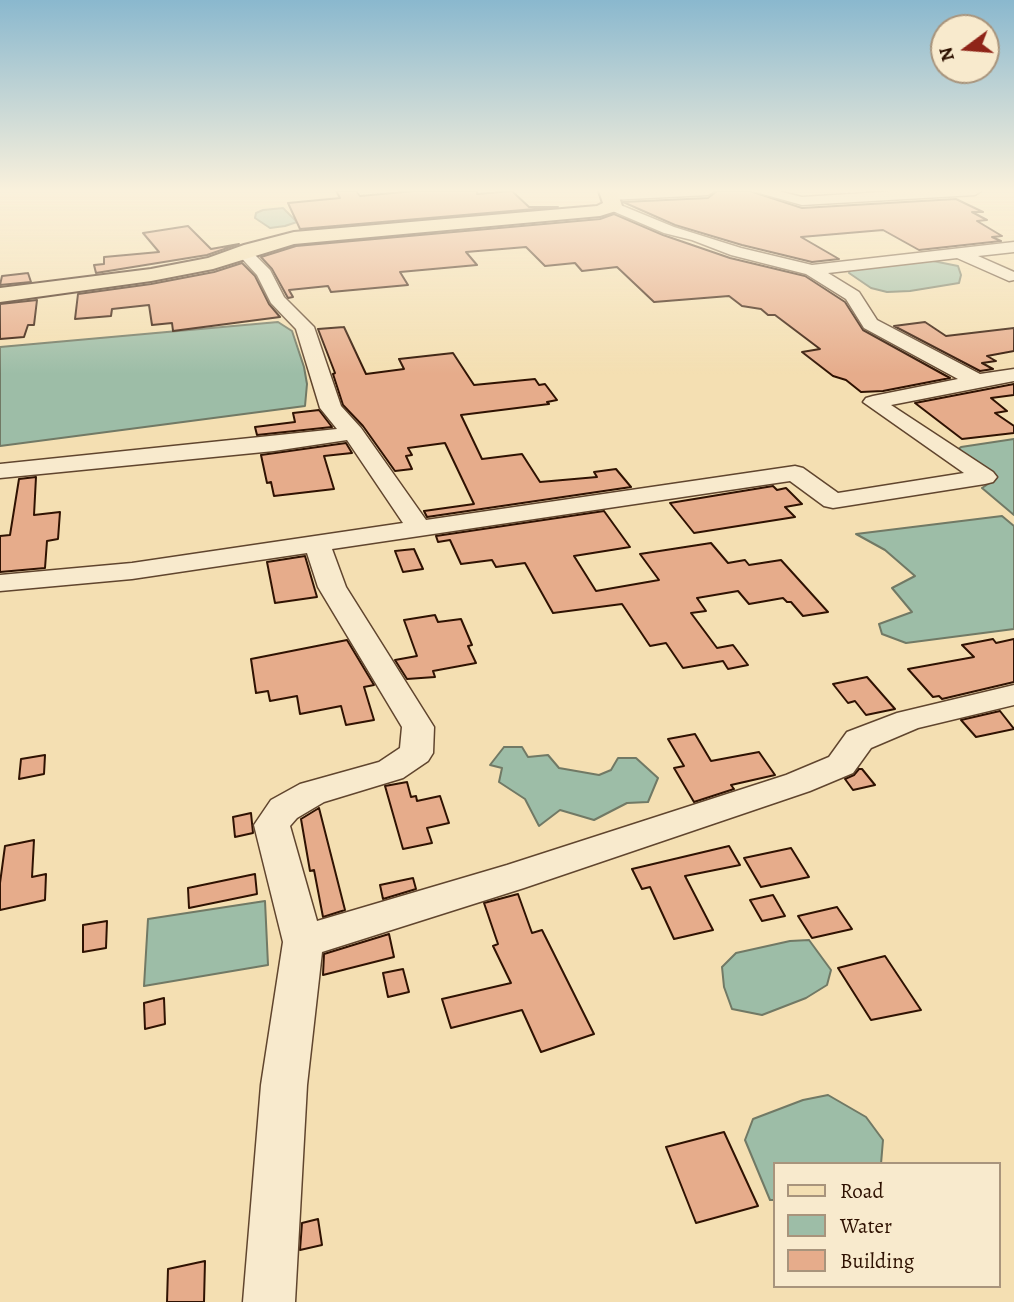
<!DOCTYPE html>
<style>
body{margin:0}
#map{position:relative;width:1014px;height:1302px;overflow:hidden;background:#f4dfb2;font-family:Alegreya,serif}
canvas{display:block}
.legend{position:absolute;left:773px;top:1162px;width:228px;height:126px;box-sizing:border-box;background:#f8eacd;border:2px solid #a8947c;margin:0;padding:9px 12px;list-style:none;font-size:21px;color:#2f1202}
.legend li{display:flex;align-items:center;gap:14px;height:35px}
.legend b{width:35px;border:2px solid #a8947c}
.north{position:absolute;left:930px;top:14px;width:70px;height:70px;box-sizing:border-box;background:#f8eacd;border:2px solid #a8947c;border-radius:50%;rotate:254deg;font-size:19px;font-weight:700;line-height:28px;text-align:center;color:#2f1202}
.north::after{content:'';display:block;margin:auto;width:24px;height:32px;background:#8f2418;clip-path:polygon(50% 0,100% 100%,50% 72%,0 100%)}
</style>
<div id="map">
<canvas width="1014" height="1302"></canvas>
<ul class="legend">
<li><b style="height:9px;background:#f4dfb2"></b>Road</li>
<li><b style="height:19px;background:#9dbda7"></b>Water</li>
<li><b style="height:19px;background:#e6ac8b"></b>Building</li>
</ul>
<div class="north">N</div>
</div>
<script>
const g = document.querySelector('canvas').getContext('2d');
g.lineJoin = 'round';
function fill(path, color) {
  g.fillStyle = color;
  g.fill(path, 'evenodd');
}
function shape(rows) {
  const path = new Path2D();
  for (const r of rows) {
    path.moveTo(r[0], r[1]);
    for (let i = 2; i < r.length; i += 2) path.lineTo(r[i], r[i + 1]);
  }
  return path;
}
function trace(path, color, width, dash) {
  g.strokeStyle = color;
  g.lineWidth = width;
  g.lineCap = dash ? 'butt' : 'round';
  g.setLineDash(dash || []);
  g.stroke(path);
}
const water = shape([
 [283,208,297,222,285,226,270,228,255,218,256,213,263,210,283,208],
 [928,260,958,266,961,275,959,283,910,291,887,292,871,288,849,273,850,270,928,260],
 [278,322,292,331,304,367,307,384,305,406,0,446,0,347,278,322],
 [1014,439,1014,515,982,488,994,480,953,454,961,447,1014,439],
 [1002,516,1014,526,1014,629,906,643,882,634,879,624,912,612,892,588,915,576,885,550,856,534,1002,516],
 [504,747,522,747,528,757,548,755,559,768,599,775,611,770,618,758,636,758,658,778,648,802,627,803,594,820,560,810,539,826,525,799,499,782,502,768,490,765,504,747],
 [265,901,268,965,144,986,148,919,265,901],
 [809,940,831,970,827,985,806,998,762,1015,732,1009,724,987,722,967,736,953,790,941,809,940],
 [828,1095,866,1117,883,1140,881,1164,774,1164,774,1200,770,1200,745,1140,753,1119,803,1100,828,1095]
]);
fill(water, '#9dbda7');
trace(water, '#717965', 2);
const building = shape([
 [336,191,356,191,360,196,414,191,477,191,477,194,512,191,529,207,558,207,300,229,288,203,340,198,336,191],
 [717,191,750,191,802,208,956,199,983,212,972,212,987,220,977,221,1002,236,992,237,1001,241,919,250,883,230,801,237,839,259,812,262,742,245,675,225,623,202,708,198,717,191],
 [614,214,663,235,730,258,805,276,845,302,863,330,950,378,883,391,861,392,846,380,833,376,802,352,820,349,775,315,768,315,761,309,742,306,729,296,654,302,617,267,582,271,575,263,545,266,526,247,466,252,477,265,400,272,408,285,331,292,328,286,289,290,293,297,288,298,272,269,261,257,296,246,600,219,614,214],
 [188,226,211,249,239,244,207,255,96,273,94,265,104,264,104,257,159,252,143,233,188,226],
 [242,263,255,276,269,304,280,317,173,331,172,323,152,325,149,305,112,309,111,316,75,319,78,294,151,284,214,272,242,263],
 [28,273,31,282,0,285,2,276,28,273],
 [37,300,34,325,28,325,24,337,0,339,0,304,37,300],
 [925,322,946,336,1014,328,1014,351,987,356,996,361,982,363,993,369,980,371,894,326,925,322],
 [344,327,366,374,404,369,399,359,453,353,474,385,535,379,539,385,545,384,557,400,547,402,549,404,461,415,482,459,522,454,540,482,597,477,594,472,616,469,631,487,427,517,424,511,474,504,445,443,408,448,412,455,406,456,412,469,395,471,363,426,343,405,333,374,335,373,318,329,344,327],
 [1014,384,1014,395,991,398,1007,411,995,413,1014,426,1014,433,962,439,915,403,1014,384],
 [319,410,332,427,257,435,255,427,295,422,293,413,319,410],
 [346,443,352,453,324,456,334,489,274,496,271,482,267,483,261,455,346,443],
 [36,477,34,515,60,512,58,539,47,541,45,568,0,572,0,536,10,535,19,479,36,477],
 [773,486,777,490,786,488,802,504,785,507,795,517,694,533,670,503,773,486],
 [604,511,630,547,574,556,596,591,659,580,640,554,711,543,728,563,745,560,749,565,781,560,828,612,803,616,791,602,787,602,783,598,749,604,738,591,697,598,706,611,691,613,717,648,733,645,748,665,728,669,723,661,683,668,666,643,650,646,622,604,553,613,525,563,496,567,492,560,461,564,450,540,438,542,436,536,604,511],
 [414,549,423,569,403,572,395,551,414,549],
 [305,556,317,597,275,603,267,562,305,556],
 [435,615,438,622,461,619,472,645,468,646,476,663,433,671,435,677,407,679,395,660,417,656,404,620,435,615],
 [993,639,996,643,1014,639,1014,682,942,699,939,696,933,697,908,669,974,657,962,645,993,639],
 [347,640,374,685,364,687,374,720,346,725,341,706,300,714,297,696,270,701,268,691,256,693,251,659,347,640],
 [867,677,895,709,866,715,855,701,848,703,833,684,867,677],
 [1000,711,1014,729,976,737,961,720,1000,711],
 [695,734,711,761,759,752,775,775,731,785,734,789,694,802,674,768,684,766,668,739,695,734],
 [45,755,44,774,19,779,21,759,45,755],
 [859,769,862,769,875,785,853,790,845,779,854,775,859,769],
 [407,782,411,797,416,796,417,801,440,796,449,823,427,828,432,843,403,849,385,786,407,782],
 [319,808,345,910,323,917,314,870,310,871,301,819,319,808],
 [251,813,253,833,235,837,233,817,251,813],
 [34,840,32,877,46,874,45,900,0,910,0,883,5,846,34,840],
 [729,846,740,865,685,876,713,930,674,939,650,887,642,889,632,869,729,846],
 [791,848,809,877,761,887,744,858,791,848],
 [255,874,257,894,189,908,188,888,255,874],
 [413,878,416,889,383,899,380,885,413,878],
 [518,894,532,933,542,930,594,1034,541,1052,522,1010,451,1028,442,999,511,983,493,946,498,944,484,903,518,894],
 [773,895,785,916,762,921,750,900,773,895],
 [837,907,852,929,812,938,798,916,837,907],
 [107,921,106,948,83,952,83,925,107,921],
 [389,934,394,957,323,975,324,954,389,934],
 [885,956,921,1010,871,1020,838,968,885,956],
 [403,969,409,992,388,997,383,973,403,969],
 [164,998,165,1024,145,1029,144,1003,164,998],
 [724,1132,758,1206,696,1223,666,1147,724,1132],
 [318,1219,322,1245,300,1250,302,1223,318,1219],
 [205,1261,204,1302,167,1302,168,1269,205,1261]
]);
fill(building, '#e6ac8b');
trace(building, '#2f1202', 2);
const minor = shape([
 [714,191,708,195,610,200,603,196,605,193,621,191,714,191],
 [752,191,778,191,802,197,898,191,981,191,975,195,802,205,752,191],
 [613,202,674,227,741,248,812,265,1014,242,1014,252,978,256,1014,272,1014,280,1009,281,957,258,828,273,859,292,877,320,980,374,1014,369,1014,381,891,405,993,472,997,477,993,482,985,484,833,508,824,506,790,481,332,549,346,587,434,727,433,753,428,761,403,778,324,802,297,818,290,826,317,921,507,865,786,775,829,757,847,732,897,713,1014,685,1014,705,918,728,871,748,853,773,810,791,524,888,322,952,307,1085,295,1302,243,1302,261,1085,283,942,254,825,271,800,300,784,379,762,400,748,402,727,318,587,307,553,132,579,0,591,0,575,132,563,403,523,347,440,274,451,0,478,0,464,337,429,320,408,296,329,271,303,257,275,236,252,244,247,249,249,270,270,284,297,314,327,341,406,361,428,426,520,795,466,803,468,838,493,964,473,863,402,866,398,873,396,958,379,864,328,846,299,806,274,731,255,692,240,664,233,608,209,608,203,613,202]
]);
const major = shape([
 [599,191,617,191,622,206,619,210,600,216,294,244,213,269,151,281,0,302,0,288,151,269,208,258,244,245,294,232,597,206,603,203,599,191]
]);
trace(minor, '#60452e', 3);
trace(major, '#2f1202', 4);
fill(minor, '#f8eacd');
fill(major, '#f4dfb2');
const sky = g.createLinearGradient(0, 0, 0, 374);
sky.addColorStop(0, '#8ab8ce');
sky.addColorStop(0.51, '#faf1dc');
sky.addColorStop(1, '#faf1dc00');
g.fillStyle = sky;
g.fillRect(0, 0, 1014, 374);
</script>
